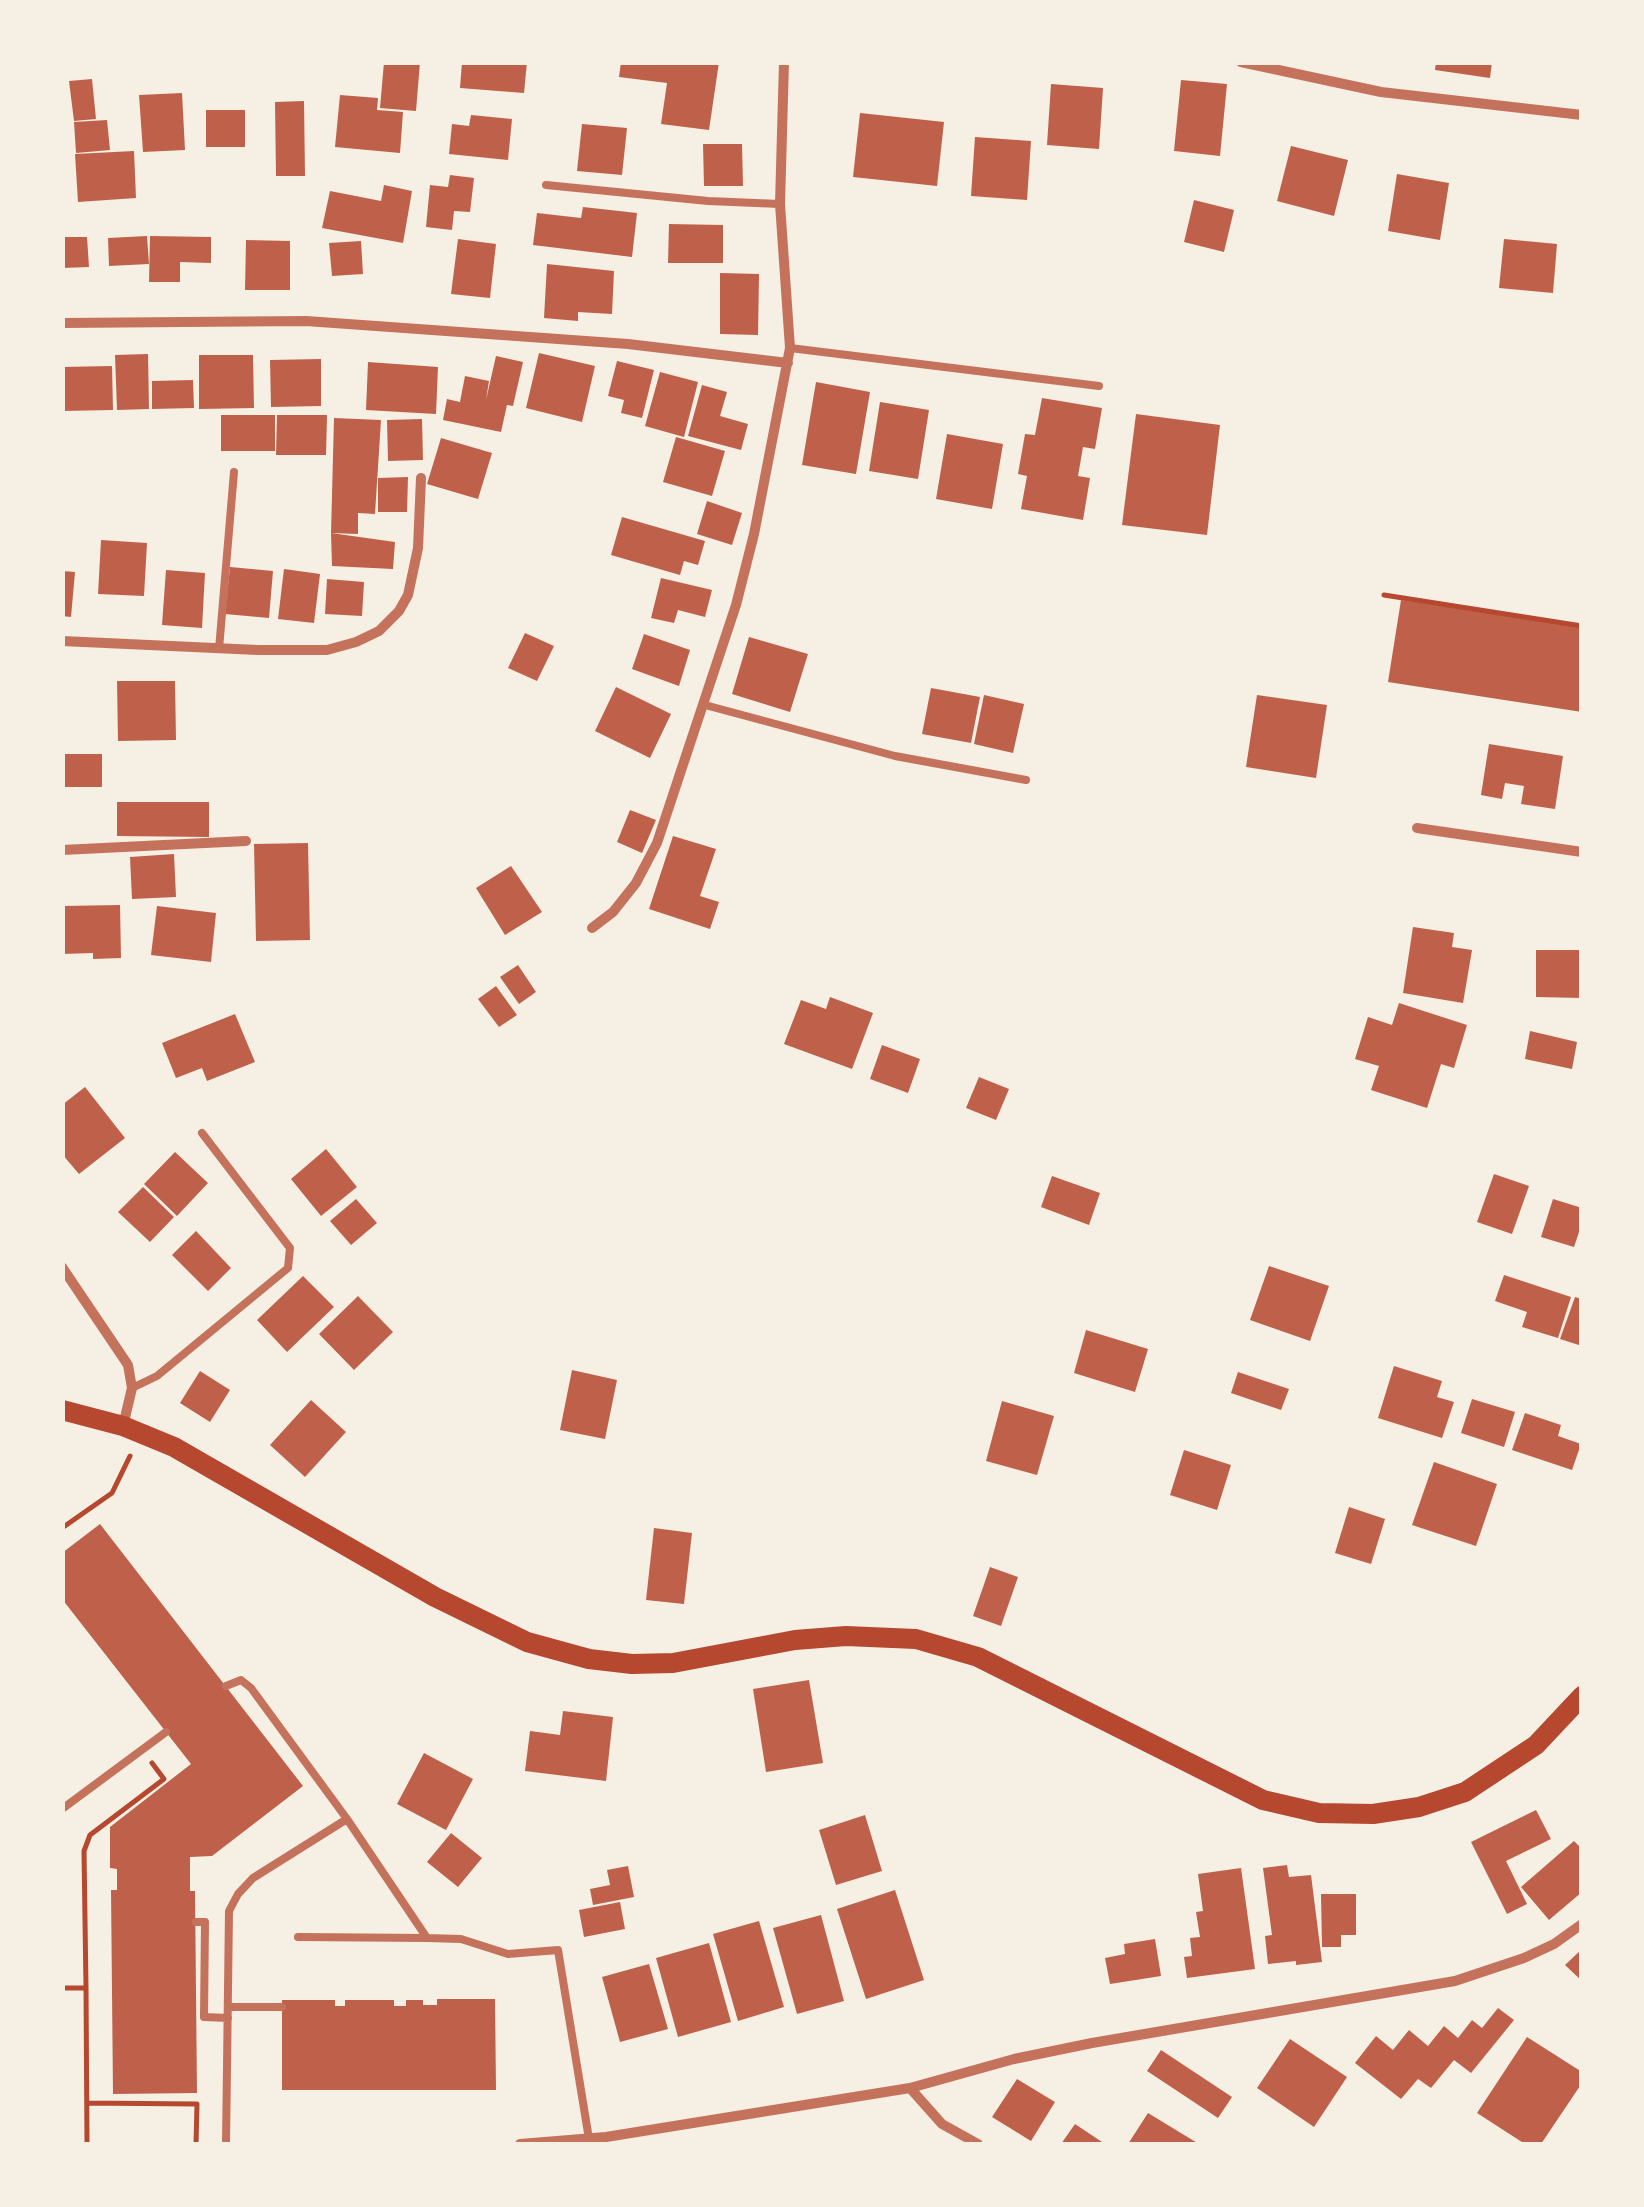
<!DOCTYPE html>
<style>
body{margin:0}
#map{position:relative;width:1644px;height:2207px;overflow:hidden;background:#f6efe4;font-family:Georgia,serif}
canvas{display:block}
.frame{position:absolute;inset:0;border:65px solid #f6efe4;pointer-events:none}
</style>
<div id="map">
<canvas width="1644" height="2207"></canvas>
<div class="frame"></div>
</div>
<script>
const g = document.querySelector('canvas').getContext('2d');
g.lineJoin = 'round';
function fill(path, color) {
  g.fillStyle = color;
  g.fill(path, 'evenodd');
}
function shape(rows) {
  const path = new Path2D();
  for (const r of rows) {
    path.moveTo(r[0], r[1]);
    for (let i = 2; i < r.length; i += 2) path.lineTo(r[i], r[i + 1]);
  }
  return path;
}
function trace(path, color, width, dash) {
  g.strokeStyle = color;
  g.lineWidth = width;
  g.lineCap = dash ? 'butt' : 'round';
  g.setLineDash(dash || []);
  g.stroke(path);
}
fill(shape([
 [384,62,420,62,416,111,380,108],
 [462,62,527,62,524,93,460,88],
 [621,62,719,62,709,130,661,124,667,83,619,77],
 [1436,62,1492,62,1490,78,1435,70],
 [92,79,96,119,74,121,69,81],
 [1181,80,1227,84,1220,156,1174,151],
 [1051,84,1103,88,1099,149,1047,145],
 [182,93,185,150,143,152,139,95],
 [340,95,378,98,377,110,403,112,400,153,335,147],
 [304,101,305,176,276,176,275,102],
 [206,110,245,110,245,147,206,147],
 [860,113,944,122,937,186,853,177],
 [471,115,512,119,508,160,449,154,452,124,469,126],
 [107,120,110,150,76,153,74,122],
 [582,124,627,128,622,175,577,171],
 [975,137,1031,141,1027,200,971,196],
 [703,144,742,144,743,186,704,186],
 [1291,146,1348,160,1334,216,1277,201],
 [134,151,136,198,78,202,75,154],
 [1397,174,1449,183,1440,240,1388,231],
 [450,175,474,178,470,212,454,211,452,230,426,227,430,185,448,187],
 [384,185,412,191,403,243,322,228,330,191,381,201],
 [1194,200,1234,210,1224,252,1184,242],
 [583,207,637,213,632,257,533,245,537,213,581,218],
 [669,224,723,225,723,263,668,263],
 [147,236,149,264,109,266,108,238],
 [150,236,211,237,211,263,180,262,180,282,149,282],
 [62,237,87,237,89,267,62,268],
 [458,239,496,244,490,298,451,294],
 [1504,239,1557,244,1553,293,1499,288],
 [246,240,290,241,290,290,245,290],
 [361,241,363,274,332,276,329,243],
 [547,264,614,271,612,314,578,312,578,321,544,318],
 [720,273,759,274,758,335,720,334],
 [539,353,595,366,582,422,526,408],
 [148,354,149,409,117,410,115,355],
 [199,355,253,355,254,408,199,409],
 [496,356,523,362,513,406,507,405,501,432,443,420,447,399,460,402,465,376,489,381,486,400],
 [321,359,321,406,271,407,270,360],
 [617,361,654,370,642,418,621,413,624,400,608,396],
 [368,362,438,367,436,414,366,410],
 [112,366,113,410,62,411,62,367],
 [660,372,698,382,684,437,645,426],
 [193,380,194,408,152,409,152,381],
 [816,382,870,392,856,474,802,465],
 [702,385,727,392,720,416,748,424,741,450,688,436],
 [1042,398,1102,408,1095,449,1083,447,1078,476,1090,478,1083,520,1021,509,1027,476,1018,474,1025,434,1035,435],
 [880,402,929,410,918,479,869,471],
 [1136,414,1220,425,1207,535,1122,525],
 [221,415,275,415,275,451,221,451],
 [277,415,327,415,326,455,276,455],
 [334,418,381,420,375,514,358,513,358,534,331,533],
 [422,419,423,460,388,461,387,420],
 [947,434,1003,444,992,509,936,499],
 [676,437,725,451,712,496,663,482],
 [441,438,492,453,478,499,427,484],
 [408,477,407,512,378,512,378,478],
 [707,501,742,513,732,545,697,534],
 [622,517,705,541,698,565,684,561,680,575,611,555],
 [331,533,395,542,393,569,332,566],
 [101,540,147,543,144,596,98,594],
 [230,567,273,571,269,618,225,614],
 [284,569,320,574,314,623,278,619],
 [166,570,205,573,202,628,162,625],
 [62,571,75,572,71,617,62,616],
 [661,578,712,590,705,617,678,610,674,623,651,618],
 [327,579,364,582,362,616,325,614],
 [1401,600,1582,626,1582,712,1388,682],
 [525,633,554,646,537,681,508,668],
 [644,634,690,650,679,686,632,669],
 [749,637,808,654,790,712,732,694],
 [117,681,175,681,176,740,118,741],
 [616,687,671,714,650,758,595,731],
 [931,688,980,697,971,743,922,734],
 [984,695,1024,704,1013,753,974,744],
 [1257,695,1327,705,1316,778,1246,767],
 [1489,744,1563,756,1555,809,1521,804,1524,786,1505,783,1502,799,1481,795],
 [62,754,102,754,102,787,62,787],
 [117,802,209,802,209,837,117,836],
 [630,810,656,820,642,853,617,842],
 [673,836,716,849,700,896,719,902,710,929,649,909],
 [308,843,310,940,256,941,254,844],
 [174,854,176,897,132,899,130,857],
 [511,866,542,912,505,935,476,888],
 [120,905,121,958,93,959,93,953,62,954,62,906],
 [157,906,216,913,211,962,151,955],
 [1413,927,1454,933,1452,947,1472,950,1463,1003,1403,993],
 [1536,950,1582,950,1582,998,1536,997],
 [518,965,536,992,519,1004,500,977],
 [496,986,517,1015,499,1027,478,999],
 [830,997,873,1013,852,1069,784,1044,801,1000,826,1009],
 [1399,1003,1467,1025,1454,1068,1441,1064,1427,1108,1371,1090,1379,1066,1355,1059,1368,1017,1392,1025],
 [235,1014,255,1062,207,1081,202,1068,176,1078,162,1043],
 [1530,1031,1577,1042,1572,1069,1525,1059],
 [882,1045,920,1059,908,1093,870,1079],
 [979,1077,1009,1089,996,1120,966,1108],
 [85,1087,125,1138,79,1174,62,1154,62,1105],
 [326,1149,357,1187,321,1216,291,1179],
 [175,1152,208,1183,177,1216,144,1184],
 [1494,1174,1529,1186,1512,1234,1477,1222],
 [1052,1176,1100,1193,1089,1225,1041,1207],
 [143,1187,174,1217,150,1242,118,1212],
 [356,1199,377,1223,351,1245,330,1221],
 [1553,1199,1582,1208,1582,1223,1574,1247,1541,1237],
 [196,1231,231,1268,208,1291,172,1255],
 [1269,1266,1329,1286,1310,1341,1250,1320],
 [1504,1275,1571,1297,1558,1338,1522,1327,1527,1312,1495,1301],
 [303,1276,334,1307,287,1352,257,1320],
 [358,1296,393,1332,354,1370,319,1334],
 [1575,1297,1582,1299,1582,1346,1560,1339],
 [1086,1330,1148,1349,1135,1392,1074,1373],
 [1394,1366,1442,1381,1437,1397,1454,1402,1442,1438,1378,1418],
 [572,1370,617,1380,605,1439,560,1430],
 [200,1371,230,1390,210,1422,180,1403],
 [1238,1372,1289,1389,1281,1410,1231,1393],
 [1472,1399,1515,1412,1504,1447,1461,1433],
 [311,1400,346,1432,305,1477,270,1445],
 [1002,1401,1054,1416,1037,1475,986,1461],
 [1525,1413,1561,1425,1558,1436,1581,1444,1572,1470,1512,1450],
 [1184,1450,1231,1465,1217,1510,1170,1495],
 [1434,1462,1497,1484,1476,1546,1412,1525],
 [1349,1507,1385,1519,1371,1564,1335,1553],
 [100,1524,303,1786,212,1856,190,1857,190,1891,195,1891,197,2093,113,2094,111,1890,117,1890,117,1869,110,1868,110,1827,191,1764,62,1599,62,1553],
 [654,1528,692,1533,684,1604,646,1600],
 [990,1567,1018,1577,1001,1626,973,1616],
 [809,1680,823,1763,766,1772,753,1689],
 [563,1711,613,1717,606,1781,525,1771,530,1731,560,1735],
 [424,1753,473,1779,446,1830,397,1804],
 [1536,1810,1551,1839,1506,1861,1527,1904,1507,1914,1471,1842],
 [865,1815,882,1871,836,1885,819,1830],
 [451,1833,482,1858,458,1887,427,1862],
 [1574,1841,1582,1849,1582,1892,1549,1920,1521,1887],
 [1287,1865,1289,1877,1311,1875,1322,1962,1296,1965,1296,1961,1268,1964,1265,1936,1272,1935,1263,1868],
 [628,1866,634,1897,593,1905,590,1889,610,1885,607,1870],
 [1241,1868,1255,1969,1187,1978,1184,1957,1192,1956,1190,1938,1200,1937,1196,1912,1203,1911,1198,1874],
 [895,1890,924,1980,866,1999,837,1909],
 [1321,1894,1356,1894,1356,1935,1341,1935,1341,1947,1322,1947],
 [620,1902,625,1929,584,1937,579,1910],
 [821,1915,844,2001,797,2014,773,1928],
 [759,1921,784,2007,738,2021,713,1934],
 [1155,1939,1161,1976,1110,1984,1105,1958,1125,1954,1124,1944],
 [709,1943,731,2022,678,2037,656,1958],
 [1582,1949,1582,1981,1565,1965],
 [649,1964,668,2029,620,2042,602,1977],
 [437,1999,495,1999,496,2090,282,2090,282,2000,335,2000,335,2006,345,2006,345,2000,394,2000,394,2006,406,2006,406,2000,423,2000,423,2005,437,2005],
 [1498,2008,1514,2020,1471,2073,1454,2060,1431,2088,1418,2079,1401,2099,1355,2063,1376,2036,1393,2050,1409,2030,1428,2046,1444,2026,1458,2038,1472,2020,1482,2028],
 [1527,2037,1582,2072,1582,2083,1541,2144,1525,2144,1477,2113],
 [1290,2039,1347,2077,1314,2127,1257,2088],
 [1161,2050,1232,2097,1218,2118,1147,2071],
 [1017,2079,1055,2102,1031,2141,992,2117],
 [1148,2113,1199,2144,1128,2144],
 [1075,2124,1102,2142,1100,2144,1061,2144]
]), '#bf614a');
trace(shape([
 [1384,595,1582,626],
 [62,1528,112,1493,130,1456],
 [62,1988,86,1988,87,2144],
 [86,1988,84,1851,90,1835,164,1779,152,1763],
 [87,2103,197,2104,196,2144]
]), '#b5482f', 5);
trace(shape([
 [546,185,708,201,780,204],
 [790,348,1099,386],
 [219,649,234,472],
 [705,705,895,756,1026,780],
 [132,1388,157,1376,288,1268,290,1248,202,1133],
 [62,1809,166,1732],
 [347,1819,427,1938,461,1939,508,1954,558,1950,589,2139],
 [196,1922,205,1922,204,2017,228,2018],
 [298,1937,427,1938],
 [228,2007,282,2007],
 [226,2144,229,1911,238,1894,253,1878,347,1819,251,1688,241,1680,226,1686]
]), '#c5725c', 8);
trace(shape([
 [1241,62,1381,92,1582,115],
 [62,323,306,321,628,344,788,363],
 [62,641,258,650,327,650,356,642,379,631,399,611,408,595,418,548,421,478],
 [1417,828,1582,852],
 [62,850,246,841],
 [592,928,613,912,636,883,657,843,736,605,754,534,790,348,780,204,784,62],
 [62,1267,128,1365,132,1388,123,1426],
 [910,2088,942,2124,978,2144],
 [520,2144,606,2137,910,2088,1014,2059,1092,2043,1455,1981,1524,1958,1554,1944,1582,1924]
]), '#c5725c', 10);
trace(shape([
 [62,1410,123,1426,174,1447,435,1597,527,1642,589,1659,632,1664,673,1663,795,1640,846,1636,916,1639,978,1657,1263,1800,1319,1813,1373,1814,1419,1807,1465,1792,1536,1745,1582,1696]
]), '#b5482f', 20);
</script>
